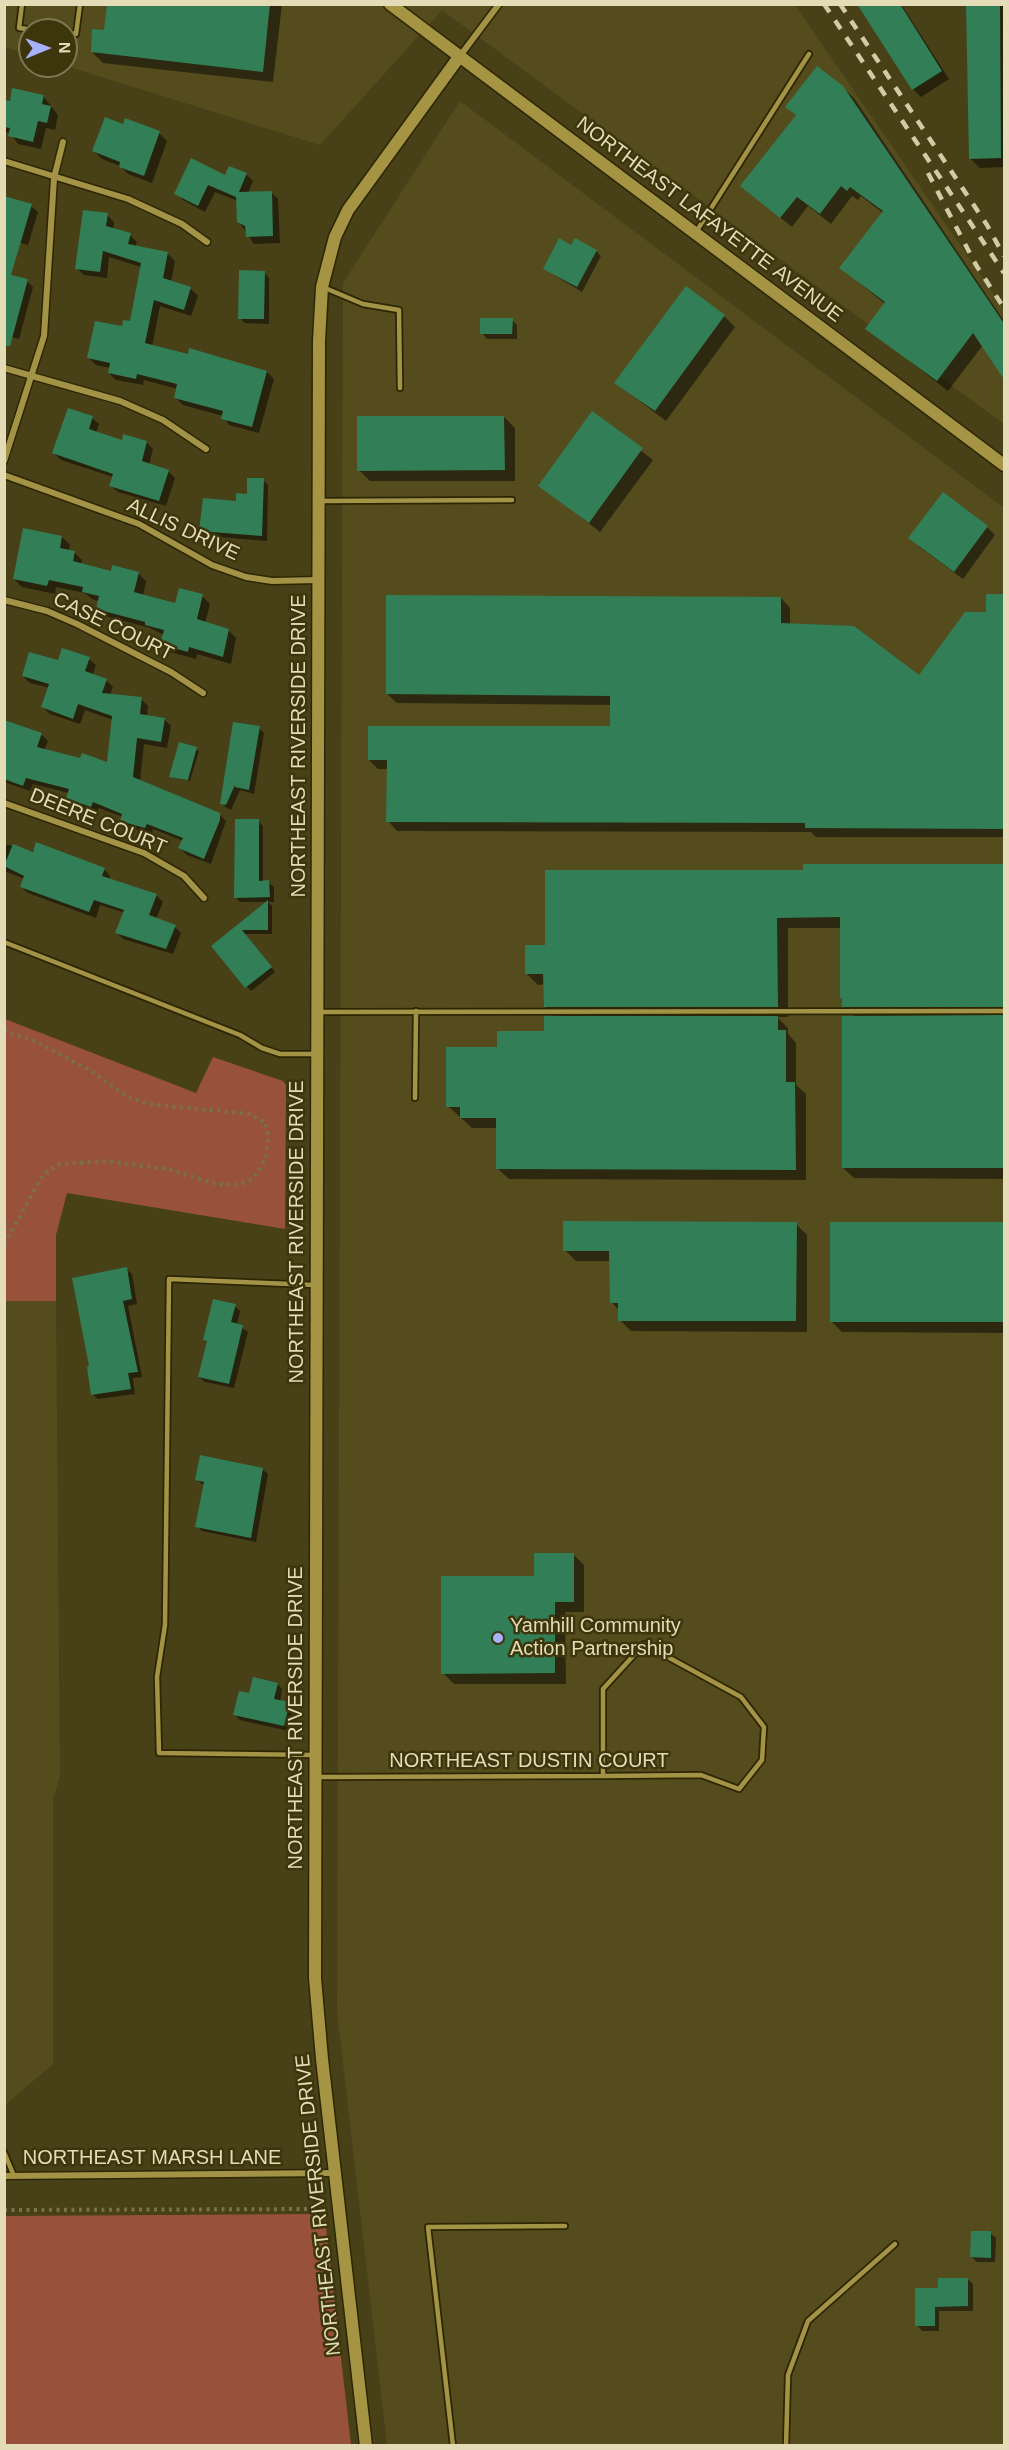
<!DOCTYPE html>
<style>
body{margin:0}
#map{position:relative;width:1009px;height:2450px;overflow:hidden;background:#484017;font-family:Arial,sans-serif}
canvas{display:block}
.frame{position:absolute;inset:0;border:6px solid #e3dcb7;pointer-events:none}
.north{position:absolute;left:18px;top:18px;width:60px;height:60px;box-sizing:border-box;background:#3d350b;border:2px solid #7f7850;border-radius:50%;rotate:89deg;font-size:16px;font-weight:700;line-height:24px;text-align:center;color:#e3dcb7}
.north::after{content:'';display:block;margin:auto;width:21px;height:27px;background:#a7b1fc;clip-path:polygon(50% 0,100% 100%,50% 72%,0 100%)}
</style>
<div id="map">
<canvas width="1009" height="2450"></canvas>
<div class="frame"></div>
<div class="north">N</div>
</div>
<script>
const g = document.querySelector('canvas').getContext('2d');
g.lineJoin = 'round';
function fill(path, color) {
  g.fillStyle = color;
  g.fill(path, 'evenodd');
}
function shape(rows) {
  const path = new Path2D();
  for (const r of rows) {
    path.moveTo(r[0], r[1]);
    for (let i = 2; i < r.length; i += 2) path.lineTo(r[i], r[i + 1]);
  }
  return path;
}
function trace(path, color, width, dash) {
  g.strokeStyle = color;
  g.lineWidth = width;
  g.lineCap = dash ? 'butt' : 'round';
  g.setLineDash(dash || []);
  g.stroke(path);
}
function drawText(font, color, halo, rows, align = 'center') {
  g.font = font + ' Arial,sans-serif';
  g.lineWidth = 5;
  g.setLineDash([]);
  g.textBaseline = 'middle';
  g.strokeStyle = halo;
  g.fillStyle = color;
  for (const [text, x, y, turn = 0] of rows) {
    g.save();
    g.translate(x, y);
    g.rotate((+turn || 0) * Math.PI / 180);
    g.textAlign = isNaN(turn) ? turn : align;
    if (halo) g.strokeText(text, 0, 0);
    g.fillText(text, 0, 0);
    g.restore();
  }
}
fill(shape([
 [4,5,795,5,1004,309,1004,424,442,10,320,145,66,66,66,30,30,30,30,55,5,47],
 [460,101,1004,508,1004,2445,387,2445,337,2011,343,283],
 [5,1301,56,1301,60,1776,53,1799,53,2064,5,2105]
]), '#554c1e');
fill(shape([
 [5,1019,196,1093,213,1057,283,1081,286,1085,285,1229,67,1193,56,1235,56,1301,5,1301],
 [319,2214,325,2218,351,2445,5,2445,5,2216]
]), '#98523c');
fill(shape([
 [109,4,282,4,273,82,103,63,92,52,106,31],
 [858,4,901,4,949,79,921,97,913,89],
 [968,4,1004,4,1004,167,980,168,970,158],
 [842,87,854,98,1004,321,1004,378,983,345,948,391,867,328,885,304,841,268,883,213,861,196,858,200,852,196,831,224,808,206,792,227,753,196,797,116,787,107],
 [43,96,58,115,55,130,46,128,41,149,18,144,10,133,4,132,4,101,11,103],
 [123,126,159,133,167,141,152,183,128,174,120,166,102,159,94,151],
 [246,174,253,181,248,193,271,192,278,199,280,243,254,244,239,222,238,201,215,192,205,212,183,200,176,193],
 [31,206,38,212,28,245,4,238],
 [107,215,114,222,113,230,130,235,137,242,135,247,168,254,175,261,171,282,191,289,198,296,191,316,160,306,152,347,267,372,274,379,259,433,229,425,223,416,183,405,176,398,178,389,144,380,143,385,116,380,109,373,110,368,96,365,89,358,131,323,141,267,109,257,107,278,84,275,77,268],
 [572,247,596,251,601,256,582,292,544,269],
 [264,272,269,278,269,324,245,323,240,318],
 [27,281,33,287,19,339,4,335],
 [724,316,735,327,666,421,616,383],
 [512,320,517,325,517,339,487,339,482,333],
 [592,413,653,460,600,532,540,485],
 [504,417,515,428,515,481,370,481,359,470],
 [92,418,99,424,96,433,123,442,146,442,153,449,149,465,168,471,175,478,166,506,118,492,111,486,113,477,61,460,54,453],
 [263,480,268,485,267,541,206,536,201,531,248,495],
 [987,527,995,535,963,579,918,546],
 [62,537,70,545,68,551,74,552,82,560,81,565,112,573,138,573,146,581,143,596,176,605,202,596,210,604,205,623,228,630,236,638,231,664,197,654,196,659,170,652,162,644,164,635,150,628,105,616,97,608,99,601,92,599,85,593,56,587,55,594,22,587,14,579],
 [1004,596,1004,837,816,837,811,832,397,831,388,821,388,769,378,769,369,760,611,728,611,705,397,703,387,694,781,598,790,608,790,625,919,677],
 [89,659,96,665,92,676,106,680,113,687,110,695,141,699,148,706,147,716,165,720,171,726,167,748,144,744,140,781,219,814,226,821,211,864,187,855,180,848,183,841,153,829,152,834,129,827,122,820,123,817,99,808,97,813,74,805,67,798,69,793,33,784,30,791,4,782,4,722,41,734,48,741,44,751,108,764,113,720,85,710,80,724,50,714,43,707,50,688,30,683,23,676,59,662],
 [259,728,264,733,254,794,240,790,231,810,227,808,221,803],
 [180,744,199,751,190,781,171,776],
 [258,821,263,826,263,882,268,882,274,887,274,902,268,902,272,906,272,934,245,934,275,972,251,991,213,946,268,902,240,902,235,897],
 [4,844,104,869,110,876,109,880,157,896,163,902,156,919,175,927,181,933,173,954,123,939,117,933,125,913,100,905,96,918,28,893,21,887,25,879,4,871],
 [1004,865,1004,1179,854,1178,843,1168,855,1017,844,1006,842,928,788,928,788,1017,777,1017,788,1028,788,1034,796,1043,796,1085,806,1094,806,1180,509,1179,498,1169,498,1128,472,1128,448,1106,498,1048,545,1032,556,1018,545,1007,545,984,538,985,527,974,546,946,804,872],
 [796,1224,807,1235,807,1332,631,1331,620,1320,620,1311,611,1302,611,1261,576,1261,565,1250],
 [1004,1224,1004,1333,842,1332,831,1321],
 [126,1269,132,1274,137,1304,128,1306,142,1377,133,1378,135,1394,98,1399,92,1394],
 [235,1306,240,1311,237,1325,248,1332,234,1388,205,1382,199,1377,208,1343,204,1339],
 [262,1469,268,1474,256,1542,202,1531,197,1526,205,1486,197,1480],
 [573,1554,584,1565,584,1612,565,1612,566,1684,454,1684,443,1673,535,1577],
 [277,1684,282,1689,280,1701,289,1703,294,1709,289,1731,240,1720,235,1715,250,1695],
 [990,2233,996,2238,995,2262,977,2262,972,2257],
 [968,2279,973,2284,973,2311,939,2311,939,2331,922,2331,917,2325,940,2289]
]), '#0007');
fill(shape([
 [107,4,270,4,263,72,91,52,92,29,104,30],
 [857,4,900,4,942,71,912,90],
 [966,4,1000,4,1001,158,969,159],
 [817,66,843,86,1005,325,1005,381,973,333,937,381,865,329,885,302,839,268,883,211,850,187,847,191,841,186,820,214,797,197,780,218,740,186,796,115,785,107],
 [12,88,44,95,42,104,51,106,47,123,38,121,33,142,8,136,10,128,4,127,4,100,10,101],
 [105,117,123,124,125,118,160,131,144,176,119,167,120,162,92,151],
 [191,158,225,175,229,166,247,173,239,192,272,191,273,236,246,237,245,226,237,222,236,197,208,185,198,206,174,194],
 [4,196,32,204,11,275,28,279,10,346,4,346],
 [83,210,108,213,106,226,131,233,128,244,168,252,163,278,191,287,184,310,154,300,145,343,188,354,189,348,267,371,252,427,221,419,223,411,174,398,177,384,137,374,136,379,108,373,110,363,87,358,95,321,122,326,123,320,130,321,141,263,103,251,100,272,75,269],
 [559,238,571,245,575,238,597,250,577,287,543,269],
 [239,270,265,271,264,319,238,319],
 [686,286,725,315,655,411,614,383],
 [480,318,513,318,512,334,480,334],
 [68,408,93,416,89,429,122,440,123,434,147,441,142,461,169,470,159,501,109,486,113,474,52,453],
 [592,411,643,448,589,523,538,486],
 [357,416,504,416,505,470,357,471],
 [247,478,264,478,262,536,199,531,203,498,236,501,236,493,247,494],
 [943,492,988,526,954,572,908,538],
 [23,528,62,536,60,548,75,551,73,561,111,571,112,565,139,572,134,592,175,603,179,588,203,594,197,619,229,629,223,657,189,647,188,652,160,644,164,630,145,625,145,622,96,609,99,596,82,592,83,587,49,580,47,586,13,579],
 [986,594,1005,594,1005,829,805,828,805,823,386,822,387,760,368,760,368,726,610,726,610,696,386,694,386,595,781,597,781,623,854,626,919,675,965,612,986,612],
 [62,648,90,657,85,671,107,679,102,693,142,697,140,714,165,718,161,742,137,738,133,777,220,813,220,820,204,859,178,848,183,838,147,824,145,828,120,821,122,814,93,802,91,807,66,798,69,789,26,778,23,786,4,779,4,720,42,733,37,747,80,758,82,753,107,762,112,716,78,704,73,719,41,707,49,684,22,676,29,652,58,660],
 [233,722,260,726,249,790,235,787,235,785,226,805,220,804],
 [179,742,197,747,188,780,169,777],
 [235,819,259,819,259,881,269,880,270,897,234,898],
 [36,842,105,868,102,876,157,894,149,915,176,925,166,949,115,933,124,910,94,900,89,912,20,887,24,876,4,866,13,844,33,852],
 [803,864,1005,864,1005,1007,842,1007,842,998,840,998,840,917,777,918,778,1007,544,1007,543,974,525,974,525,945,545,945,545,870,803,870],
 [268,900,268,930,242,930,272,967,245,988,211,946],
 [1005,1015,1005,1168,842,1168,842,1016],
 [544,1016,778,1016,778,1030,786,1030,786,1082,795,1082,796,1170,496,1169,496,1118,460,1118,460,1107,446,1107,446,1047,497,1047,497,1031,544,1031],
 [563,1221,797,1222,796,1321,618,1321,618,1303,610,1303,609,1251,563,1251],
 [830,1222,1005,1222,1005,1322,830,1322],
 [127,1267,132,1299,123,1301,138,1372,128,1373,131,1389,91,1395,87,1367,89,1366,72,1278],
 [213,1299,236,1304,231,1322,243,1325,229,1384,198,1377,207,1341,203,1340],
 [200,1455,263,1468,251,1538,195,1527,204,1482,195,1480],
 [534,1553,574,1553,574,1602,555,1602,555,1673,441,1674,441,1576,534,1576],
 [253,1677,278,1683,274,1699,290,1702,284,1726,233,1715,239,1691,249,1693],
 [971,2231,991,2231,991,2258,970,2257],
 [938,2278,968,2278,968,2306,935,2307,935,2326,915,2326,915,2288,938,2288]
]), '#317e57');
const lane = shape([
 [22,4,19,28,35,30],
 [66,33,76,34,80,4],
 [696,232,809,54],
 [325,288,363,304,399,310,400,388],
 [319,501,512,500],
 [4,942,240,1035,262,1048,280,1054,316,1054],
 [317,1012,1004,1011],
 [415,1098,416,1011],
 [314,1285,169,1279,165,1625,157,1677,159,1753,314,1755],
 [316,1777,603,1776,701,1775,739,1789,762,1760,764,1727,741,1697,644,1644,603,1689,603,1776],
 [4,2152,14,2176],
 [453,2446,428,2227,565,2226],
 [786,2446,788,2375,808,2321,895,2244]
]);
const street = shape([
 [460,56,499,4],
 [4,161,128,199,182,224,207,242],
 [4,368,120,401,163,420,206,449],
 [4,461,44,336,54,178,63,142],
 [4,475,139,524,212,565,246,577,272,581,318,580],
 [4,600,47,611,77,624,171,672,203,693],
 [4,803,144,853,184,876,204,898],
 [4,2176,335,2173]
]);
const secondary = shape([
 [390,4,1004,465],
 [366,2446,322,2059,315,1978,319,341,322,287,335,237,348,210,459,57]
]);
trace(lane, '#2e2600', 8);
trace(street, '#2e2600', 9);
trace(secondary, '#2e2600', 15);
trace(shape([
 [4,1030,39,1043,93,1072,126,1096,148,1104,250,1114,266,1123,268,1138,266,1158,254,1178,239,1185,216,1184,167,1169,106,1161,59,1164,43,1175,4,1245],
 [4,1224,11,1230],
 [4,2210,321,2209]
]), '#797149', 4, [3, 4.5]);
trace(lane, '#a39347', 4.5);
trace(street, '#a39347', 6);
trace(secondary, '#a59443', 12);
trace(shape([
 [824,4,1004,273],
 [840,4,987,225,1004,256],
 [928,173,976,265,1004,308]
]), '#d2cba5', 4.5, [10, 10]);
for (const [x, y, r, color] of [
 [498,1638,6,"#a7b1fc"]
]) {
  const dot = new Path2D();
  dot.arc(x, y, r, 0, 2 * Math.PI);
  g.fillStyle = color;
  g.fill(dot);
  trace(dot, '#3d350b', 2);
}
drawText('20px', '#e3dcb7', '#3d350b', [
 ["NORTHEAST LAFAYETTE AVENUE",709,220,37],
 ["ALLIS DRIVE",183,530,25],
 ["CASE COURT",113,627,26],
 ["NORTHEAST RIVERSIDE DRIVE",299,746,-90],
 ["DEERE COURT",98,822,22],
 ["NORTHEAST RIVERSIDE DRIVE",297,1232,-90],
 ["NORTHEAST RIVERSIDE DRIVE",296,1718,-90],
 ["NORTHEAST DUSTIN COURT",529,1761],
 ["NORTHEAST MARSH LANE",152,2158],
 ["NORTHEAST RIVERSIDE DRIVE",319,2205,-96]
]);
drawText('20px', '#e3dcb7', '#3d350b', [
 ["Yamhill Community",510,1626],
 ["Action Partnership",510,1649]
], 'left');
</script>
